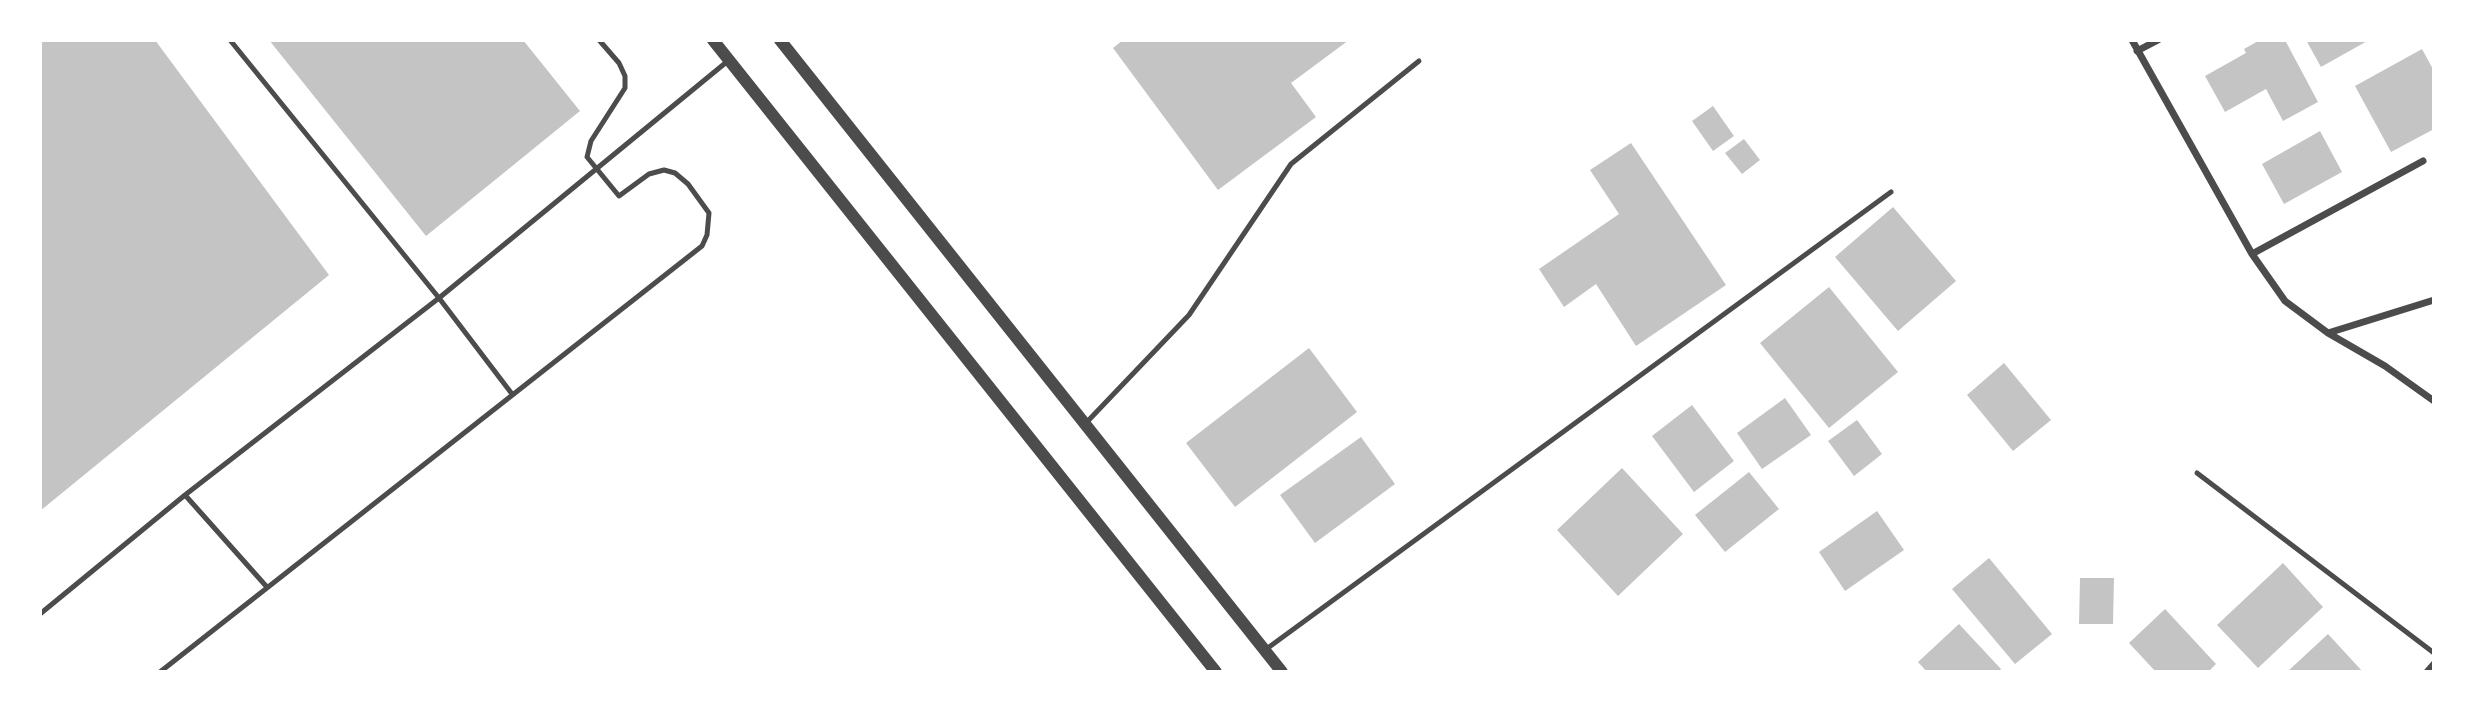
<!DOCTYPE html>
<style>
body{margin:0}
#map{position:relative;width:2474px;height:712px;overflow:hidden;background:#fff;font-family:Helvetica,sans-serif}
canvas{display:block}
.frame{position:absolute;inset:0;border:42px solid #fff;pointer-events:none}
</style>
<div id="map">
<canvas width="2474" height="712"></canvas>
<div class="frame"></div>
</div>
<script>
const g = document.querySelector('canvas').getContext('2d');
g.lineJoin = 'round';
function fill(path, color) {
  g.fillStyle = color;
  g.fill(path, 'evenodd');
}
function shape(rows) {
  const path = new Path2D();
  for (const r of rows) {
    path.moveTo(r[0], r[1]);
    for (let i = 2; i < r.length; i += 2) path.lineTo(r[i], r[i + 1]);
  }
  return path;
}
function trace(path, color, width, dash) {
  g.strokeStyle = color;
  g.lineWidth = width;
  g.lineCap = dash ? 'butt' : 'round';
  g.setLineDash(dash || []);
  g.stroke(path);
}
fill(shape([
 [40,40,155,40,329,275,40,511],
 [269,40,523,40,580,111,426,236],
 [1123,40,1349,40,1291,83,1316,117,1218,190,1113,48],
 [2260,40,2285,40,2318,102,2283,121,2266,89,2225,112,2205,76,2246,53,2244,49],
 [2306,40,2369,40,2321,67],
 [2422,49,2434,71,2434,129,2391,152,2355,86],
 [1713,106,1734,136,1713,151,1692,121],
 [2320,131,2342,172,2284,204,2262,164],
 [1744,139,1760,160,1742,174,1725,153],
 [1631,143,1726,285,1636,346,1596,284,1564,307,1539,269,1619,214,1590,170],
 [1893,207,1956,281,1898,331,1835,257],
 [1829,287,1898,372,1829,428,1760,343],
 [1309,348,1357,412,1235,507,1186,443],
 [2004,363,2051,420,2013,451,1967,395],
 [1785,398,1811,435,1762,469,1737,433],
 [1692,405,1734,461,1694,492,1652,436],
 [1857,420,1882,454,1854,476,1828,441],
 [1361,437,1395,484,1315,543,1280,495],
 [1622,468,1683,534,1618,596,1557,530],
 [1749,472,1779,509,1725,552,1695,515],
 [1877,511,1904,550,1845,591,1819,552],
 [1989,558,2052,634,2015,664,1952,589],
 [2283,563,2323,607,2258,668,2217,625],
 [2080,578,2114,578,2113,624,2079,624],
 [2165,609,2216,664,2208,672,2156,672,2129,643],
 [1959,624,2001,669,1999,672,1927,672,1918,662],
 [2328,634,2363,672,2287,672]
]), '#c4c4c4');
trace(shape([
 [230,40,439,298,512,394],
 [1085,424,1189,315,1291,164,1419,61],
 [2197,473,2434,653],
 [185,495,266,586],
 [40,614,185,495,439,298,729,60],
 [1265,650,1891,192],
 [160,672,702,246,707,235,709,213,688,184,675,173,664,170,649,174,619,196,587,157,591,141,625,88,625,76,619,63,599,40]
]), '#4c4c4c', 5);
trace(shape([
 [2132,40,2252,254,2285,301,2328,333,2385,366,2434,401],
 [2137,51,2158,40],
 [2252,254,2423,161],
 [2328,333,2434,300],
 [2427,672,2434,664]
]), '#4c4c4c', 7);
trace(shape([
 [713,40,1216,672],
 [780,40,1282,672]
]), '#4c4c4c', 12);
</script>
